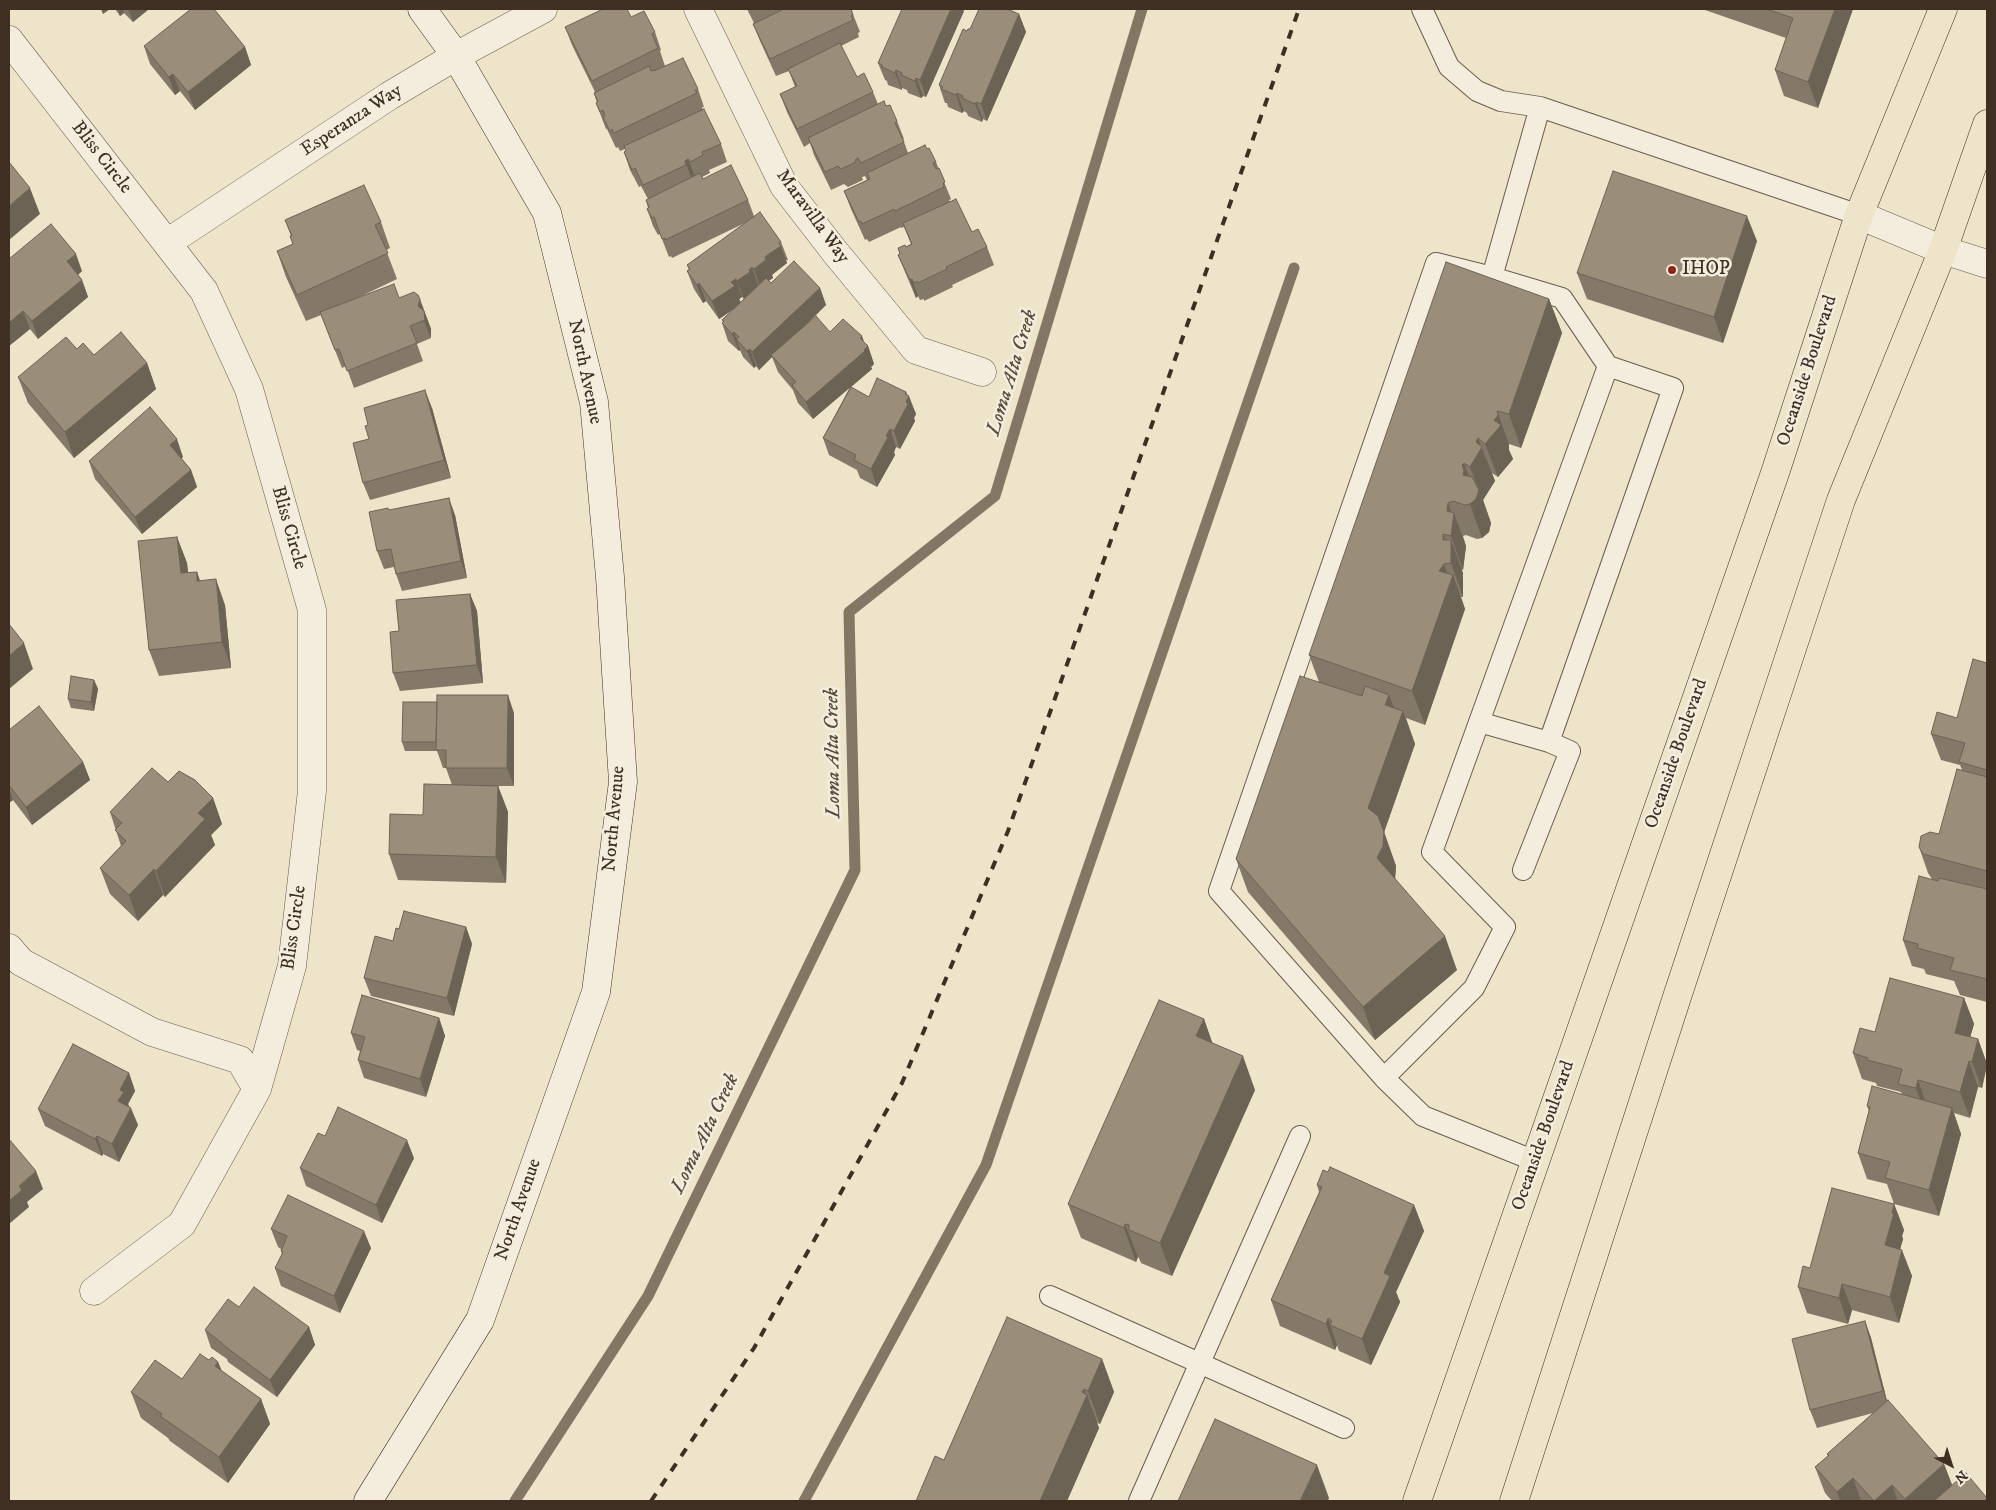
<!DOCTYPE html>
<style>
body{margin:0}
#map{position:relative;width:1996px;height:1510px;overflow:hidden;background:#eee4ca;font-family:"IM FELL DW Pica",serif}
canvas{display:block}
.frame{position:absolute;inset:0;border:10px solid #3e2f22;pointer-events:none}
.north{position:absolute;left:1926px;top:1440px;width:50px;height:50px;-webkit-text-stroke:4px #f4eddd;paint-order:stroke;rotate:140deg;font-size:14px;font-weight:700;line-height:20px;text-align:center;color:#3e2f22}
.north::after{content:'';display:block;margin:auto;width:18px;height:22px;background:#3e2f22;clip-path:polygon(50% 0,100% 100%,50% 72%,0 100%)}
</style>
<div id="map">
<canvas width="1996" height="1510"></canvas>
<div class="frame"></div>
<div class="north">N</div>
</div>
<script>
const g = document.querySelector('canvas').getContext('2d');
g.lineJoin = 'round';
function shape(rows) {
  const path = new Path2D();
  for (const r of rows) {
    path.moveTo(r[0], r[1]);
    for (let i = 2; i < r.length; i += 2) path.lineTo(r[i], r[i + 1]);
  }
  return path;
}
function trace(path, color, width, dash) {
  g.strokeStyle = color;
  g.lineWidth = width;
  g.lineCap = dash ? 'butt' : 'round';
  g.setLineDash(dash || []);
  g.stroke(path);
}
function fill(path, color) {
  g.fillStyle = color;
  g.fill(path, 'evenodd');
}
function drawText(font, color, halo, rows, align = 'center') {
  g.font = font + ' "IM FELL DW Pica",serif';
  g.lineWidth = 5;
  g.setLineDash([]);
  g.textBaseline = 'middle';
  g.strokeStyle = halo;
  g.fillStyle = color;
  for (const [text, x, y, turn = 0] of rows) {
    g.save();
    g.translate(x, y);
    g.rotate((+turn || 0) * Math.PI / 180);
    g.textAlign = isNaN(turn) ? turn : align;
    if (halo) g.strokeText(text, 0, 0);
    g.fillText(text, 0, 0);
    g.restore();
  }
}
trace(shape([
 [515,1501,648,1296,855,870,849,612,995,496,1142,9],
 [804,1501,986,1165,1294,268]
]), '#847665', 11);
const service = shape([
 [1422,9,1449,67,1477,91,1501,101,1540,107,1859,215],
 [1479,722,1549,742,1570,751,1523,870],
 [1549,742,1673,388,1608,366],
 [1384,1078,1219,891,1436,263,1492,277],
 [1535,1161,1423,1116,1384,1078,1474,988,1505,927,1432,852,1608,366,1562,298,1492,277,1540,107],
 [1050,1296,1344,1428],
 [1139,1501,1300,1136]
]);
const minor = shape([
 [698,9,784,186,835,252,916,350,982,372],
 [9,40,204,291,249,389,312,610,312,791,292,966,257,1089,182,1224,94,1291],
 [1859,215,1943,250,1987,264],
 [167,243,389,96,456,56,543,9],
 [9,948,21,962,152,1032,240,1060,257,1089]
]);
const secondary = shape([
 [368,1501,480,1320,596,992,623,782,610,577,594,402,547,213,456,56,422,9]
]);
const primary = shape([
 [1417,1501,1775,473,1859,215,1943,9],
 [1514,1501,1677,997,1841,500,1943,250,1987,124]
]);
trace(service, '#6a5c4c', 22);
trace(minor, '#6a5c4c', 29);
trace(secondary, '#3e2f22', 29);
trace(primary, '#3e2f22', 29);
trace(service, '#f4eddd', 20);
trace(minor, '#f4eddd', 28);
trace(secondary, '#f4eddd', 28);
trace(primary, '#eee4ca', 28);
trace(shape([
 [651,1501,754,1348,902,1083,1008,831,1299,9]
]), '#3e2f22', 4, [9, 9]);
fill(shape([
 [115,9,149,9,133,22,124,13,120,16],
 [747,9,851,9,860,32,858,33,859,37,841,46,857,77,873,92,878,104,886,106,897,121,904,139,903,139,908,153,927,149,936,162,951,199,949,200,950,202,972,232,987,247,994,265,952,285,953,287,924,301,924,299,920,300,918,296,916,298,905,272,898,255,900,254,898,248,906,247,911,244,904,227,901,228,901,227,869,242,867,239,865,240,851,209,844,191,867,180,865,176,862,177,863,180,848,187,844,184,831,190,814,155,810,143,804,147,787,112,780,94,795,87,789,71,776,76,760,41,753,24,754,23],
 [1702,9,1853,9,1818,108,1784,96,1775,70,1786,38],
 [907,10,964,11,926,97,923,96,921,98,908,93,907,90,902,88,902,90,888,85,887,81,885,80,878,63],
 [1019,14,1026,32,987,121,983,119,982,122,968,116,967,113,964,111,962,113,948,107,947,103,945,103,939,85,967,31,970,29],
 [631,17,655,32,661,50,660,51,665,66,654,71,698,89,704,107,702,107,703,110,721,144,727,162,709,170,710,173,702,177,703,179,748,200,754,216,781,242,788,260,786,260,787,263,773,274,772,275,773,278,769,280,771,283,820,288,826,305,809,322,830,332,864,343,868,346,874,364,871,367,872,369,851,387,869,397,906,392,916,414,914,418,915,421,900,449,896,447,894,452,895,455,877,487,860,478,857,470,829,455,823,438,850,387,813,419,798,403,793,390,778,372,772,357,759,370,756,366,754,368,743,357,740,350,739,351,728,341,722,323,723,322,722,320,734,309,719,319,706,301,703,303,694,289,687,271,689,270,687,265,747,222,672,258,671,256,669,257,660,234,658,235,653,226,647,209,648,208,646,200,648,199,641,186,639,187,630,170,624,152,626,151,625,149,620,151,618,147,616,148,607,129,606,129,596,103,597,103,594,93,595,92,572,45,565,27],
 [742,297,744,299,741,302,739,299],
 [144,46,245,47,251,65,195,110,180,91,175,95,150,64],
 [285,220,381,222,390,248,386,250,397,279,349,302,399,298,424,311,431,329,431,338,417,344,423,361,354,388,346,366,342,368,321,315,306,321,286,277,277,251,293,244,291,236],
 [1757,241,1723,343,1587,299,1577,273],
 [9,259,82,271,78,275,82,280,88,297,38,339,30,329,9,346],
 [1549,299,1562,333,1521,448,1509,444,1509,450,1513,459,1498,477,1492,473,1495,481,1483,500,1491,523,1489,532,1482,538,1477,539,1466,535,1463,536,1466,546,1463,570,1461,569,1463,573,1463,597,1461,597,1465,609,1425,725,1406,718,1415,744,1384,832,1396,866,1395,879,1457,970,1375,1040,1248,892,1236,859,1319,682,1309,655],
 [94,355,147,363,156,389,74,458,28,403,18,377],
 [432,408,451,478,370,500,363,483,369,439],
 [183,457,181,458,191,470,197,487,142,534,95,479,89,461],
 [389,510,455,515,467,578,402,591,396,574,394,567,384,569,377,551],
 [177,537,187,563,188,573,197,572,200,581,225,605,231,668,159,676,149,650],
 [470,594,477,611,483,683,400,691,393,673,399,631],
 [1987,663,1987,1002,1960,995,1954,981,1926,974,1924,969,1912,966,1903,940,1932,879,1928,873,1919,847,1939,834,1962,770,1960,765,1941,760,1931,734,1957,718],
 [94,680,98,689,94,711,71,708,68,699],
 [514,713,514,786,494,786,498,786,508,812,506,883,398,880,389,854,423,815,452,785,446,768,443,768,437,751,405,751,402,742],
 [9,730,83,762,90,780,32,825,13,800,9,803],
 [168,782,213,798,222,824,211,835,215,845,165,897,163,895,138,921,110,894,100,868,121,846,110,812],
 [466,927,472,944,454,1016,371,996,364,978,393,941,399,929],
 [1964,998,1974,1024,1970,1037,1978,1039,1987,1064,1987,1066,1982,1088,1978,1087,1970,1118,1954,1113,1961,1134,1939,1216,1894,1204,1904,1230,1902,1236,1903,1239,1900,1249,1912,1276,1899,1323,1852,1310,1848,1324,1807,1313,1798,1287,1810,1268,1894,1204,1887,1184,1867,1179,1858,1153,1869,1111,1867,1106,1902,1094,1901,1092,1877,1086,1876,1083,1862,1079,1853,1053,1875,1032],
 [439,1018,445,1036,426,1097,364,1078,358,1060,360,1051,357,1050,351,1033],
 [1204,1019,1212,1043,1255,1090,1172,1276,1141,1263,1139,1258,1138,1257,1136,1262,1081,1238,1068,1204],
 [129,1073,135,1091,128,1104,138,1125,119,1162,103,1154,102,1156,45,1126,38,1109],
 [325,1136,414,1158,382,1223,306,1186,300,1168],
 [1317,1185,1414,1205,1424,1231,1396,1292,1400,1302,1371,1365,1339,1351,1337,1345,1335,1350,1280,1326,1271,1300,1319,1192],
 [271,1229,371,1248,340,1313,281,1286,275,1268,282,1254,281,1251,281,1249,278,1247],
 [239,1307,309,1327,315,1345,277,1397,228,1362,227,1359,211,1348,205,1330],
 [1865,1321,1871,1338,1887,1401,1944,1464,1952,1485,1987,1501,1832,1501,1825,1493,1815,1467,1828,1456,1827,1454,1873,1413,1817,1428,1810,1410],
 [1102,1359,1114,1392,1100,1424,1097,1423,1099,1428,1067,1501,916,1501,944,1460],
 [209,1360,218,1362,222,1371,261,1399,270,1424,228,1483,170,1441,168,1438,141,1418,131,1392,182,1379]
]), '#847968');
fill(shape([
 [101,9,110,9,103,14],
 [118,9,123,9,124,13,120,16],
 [128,9,149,9,133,22],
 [951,9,963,9,964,11,926,97,920,80],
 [1835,9,1853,9,1818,108,1808,82],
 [1019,14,1026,32,987,121,981,104],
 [245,47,251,65,195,110,188,92],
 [896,70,902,88,902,90,895,73],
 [173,74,180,91,175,95,169,77],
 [916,78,923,96,921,98,915,81],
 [957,93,964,111,962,113,956,95],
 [976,102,983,119,982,122,975,104],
 [688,159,695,177,692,179,685,161],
 [30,188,40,214,9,240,9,206],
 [1747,216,1757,241,1723,343,1714,317],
 [781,246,787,263,773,274,772,275,773,278,760,287,754,269,766,256],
 [76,254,82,271,73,279,67,261],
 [752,267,758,285,756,287,757,289,744,299,737,281],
 [736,279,742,297,739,299,741,304,719,319,712,301,731,282],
 [912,279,918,296,916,298,910,280],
 [82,280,88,297,38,339,32,321],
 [699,283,706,301,703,303,697,285],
 [820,288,826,305,773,356,771,355,772,357,759,370,752,352],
 [420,299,431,329,431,338,418,306],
 [1549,299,1562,333,1521,448,1509,414],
 [23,311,30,329,9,346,9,323],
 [734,332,740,350,739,351,732,334],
 [862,336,866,347,868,346,874,364,871,367,872,369,813,419,806,402],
 [750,349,756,366,754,368,747,351],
 [147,363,156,389,74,458,65,432],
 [425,390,432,408,451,478,444,460],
 [906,392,908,399,909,396,916,414,914,418,915,421,900,449,894,431,906,402],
 [1497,411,1509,444,1509,450,1513,459,1498,477,1485,444],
 [890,429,896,447,894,452,895,455,877,487,871,469],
 [1478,438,1495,481,1483,500,1491,523,1489,532,1482,538,1470,504,1463,475,1462,465,1464,463,1476,496,1479,490,1470,467,1476,442],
 [177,439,183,457,176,463,170,445],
 [191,470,197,487,142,534,135,517],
 [449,498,455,515,467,578,461,561],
 [1448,503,1453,518,1454,513,1466,546,1463,570,1451,536,1447,511],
 [1443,534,1451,555,1451,540,1463,573,1463,597,1443,540],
 [177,537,187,563,191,599,181,573],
 [1444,564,1450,582,1453,575,1465,609,1425,725,1412,691,1439,571],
 [197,572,206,598,197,581],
 [216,579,225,605,231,668,222,642],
 [470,594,477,611,483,683,477,665],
 [24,643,33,669,9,689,9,656],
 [94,680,98,689,94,711,91,702],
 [508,695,514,713,514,786,507,768],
 [1389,695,1399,721,1403,711,1415,744,1381,841,1368,808,1385,705],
 [83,762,90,780,32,825,26,807],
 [498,786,508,812,506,883,496,857],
 [9,789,13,800,9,803],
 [213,798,222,824,211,835,215,845,165,897,156,871,198,813],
 [1384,832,1396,866,1395,880,1377,858],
 [154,869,163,895,138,921,129,895],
 [466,927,472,944,454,1016,447,998],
 [1445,936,1457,970,1375,1040,1363,1007],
 [1964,998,1974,1024,1964,1059,1955,1033],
 [439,1018,445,1036,426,1097,420,1079],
 [1204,1019,1216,1053,1196,1036],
 [1978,1039,1987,1064,1982,1088,1972,1062],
 [1243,1056,1255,1090,1172,1276,1160,1243],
 [1969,1061,1978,1087,1970,1118,1960,1092],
 [129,1073,135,1091,128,1104,130,1109,118,1101,120,1090],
 [1918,1080,1927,1106,1925,1114,1916,1088],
 [131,1108,138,1125,119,1162,112,1144],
 [1952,1108,1961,1134,1939,1216,1929,1190],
 [97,1136,103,1154,102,1156,95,1139],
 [407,1140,414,1158,382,1223,376,1205],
 [36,1171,43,1189,27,1202,29,1207,9,1224,9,1201,19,1186],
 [1894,1204,1904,1230,1902,1236,1903,1239,1894,1271,1885,1245],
 [1414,1205,1424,1231,1396,1292,1400,1302,1371,1365,1362,1339,1384,1273],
 [1125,1224,1138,1257,1136,1262,1124,1228],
 [364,1231,371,1248,340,1313,334,1296],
 [1902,1250,1912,1276,1899,1323,1890,1297],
 [1842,1284,1852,1310,1848,1324,1839,1298],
 [1328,1318,1337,1345,1335,1350,1326,1324],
 [1865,1321,1871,1338,1889,1409,1883,1391],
 [309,1327,315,1345,277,1397,270,1380],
 [1102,1359,1114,1392,1100,1424,1088,1391],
 [218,1362,228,1388,215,1366],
 [1084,1389,1086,1396,1087,1395,1099,1428,1067,1501,1040,1501],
 [261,1399,270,1424,228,1483,219,1457],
 [1944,1464,1954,1490,1941,1501,1906,1501,1905,1499],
 [1317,1465,1329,1498,1328,1501,1300,1501],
 [1853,1478,1861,1501,1840,1501,1837,1492],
 [1892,1485,1898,1501,1874,1501]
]), '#6c6355');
const building = shape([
 [191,9,214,9,245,47,188,92,173,74,169,77,144,46,191,9],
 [603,9,627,9,631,17,644,11,655,32,652,34,658,48,592,81,565,27,603,9],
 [781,9,851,9,853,15,851,16,853,20,770,59,753,24,782,10,781,9],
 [902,9,907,10,907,9,951,9,920,80,916,78,915,81,901,75,902,73,896,70,895,73,882,67,882,65,878,63,902,9],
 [979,9,1007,9,1019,14,981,104,976,102,975,104,962,98,963,96,957,93,956,95,941,89,943,87,939,85,963,29,967,31,968,29,970,29,979,9],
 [1766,9,1835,9,1808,82,1775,70,1793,18,1766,9],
 [840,43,857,77,864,73,873,92,797,129,780,94,797,86,788,69,840,43],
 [683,58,698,89,695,90,697,93,614,133,612,129,610,131,603,117,605,116,603,110,600,112,596,103,598,102,594,93,649,66,651,71,654,70,654,71,683,58],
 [884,101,886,106,890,105,897,121,895,123,904,142,861,163,858,158,855,160,856,162,841,169,838,166,825,172,808,138,884,101],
 [704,109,721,144,702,152,703,155,690,162,688,159,685,161,686,165,643,185,635,168,632,170,624,152,626,151,624,146,704,109],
 [925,145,927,149,929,148,936,162,933,163,936,169,939,168,945,182,943,183,944,187,895,211,894,209,862,224,861,221,859,222,844,191,870,179,867,173,925,145],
 [9,162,30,188,9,206,9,162],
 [731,165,748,200,665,240,665,238,662,239,654,217,652,218,647,209,649,207,646,200,700,173,703,179,731,165],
 [1613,171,1747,216,1714,317,1577,273,1613,171],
 [364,185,381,222,375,225,388,253,297,295,277,251,293,244,290,236,292,236,285,220,364,185],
 [956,199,972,232,978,229,987,247,946,267,947,269,918,283,917,281,914,283,912,279,910,280,898,255,900,254,898,248,905,245,906,247,912,244,903,223,956,199],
 [760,212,781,242,779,243,781,246,766,256,765,258,766,260,754,269,752,267,749,270,750,272,737,281,736,279,731,282,735,286,712,301,699,283,697,285,687,271,690,269,687,265,760,212],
 [51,224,76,254,67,261,82,280,32,321,23,311,9,323,9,259,51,224],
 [794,261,820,288,752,352,750,349,747,351,736,339,739,337,734,332,732,334,722,323,724,321,722,320,766,278,771,283,794,261],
 [1446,262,1549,299,1509,414,1497,411,1498,416,1494,420,1501,425,1485,444,1478,438,1476,442,1482,447,1470,467,1464,463,1462,465,1464,471,1463,475,1472,477,1479,490,1476,499,1470,504,1465,505,1453,501,1448,503,1447,511,1454,513,1451,536,1443,534,1443,540,1451,540,1451,563,1444,564,1439,571,1453,575,1412,691,1309,655,1446,262],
 [394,284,399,298,414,292,418,295,420,299,418,306,424,311,425,320,410,326,417,343,347,371,339,349,335,350,320,312,394,284],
 [816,316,830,332,843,319,862,336,860,338,868,346,864,350,865,351,806,402,792,385,796,382,771,355,816,316],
 [121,332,147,363,65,432,18,377,66,337,77,349,83,343,94,355,121,332],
 [877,378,906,392,905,394,909,396,906,402,908,404,894,431,890,429,886,436,888,437,871,469,854,460,856,455,823,438,851,387,869,397,877,378],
 [425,390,444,460,363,483,353,443,369,439,365,426,368,425,364,408,425,390],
 [150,407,177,439,170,445,191,470,135,517,89,461,150,407],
 [449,498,461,561,396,574,391,549,377,551,369,512,388,508,389,510,449,498],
 [177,537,181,573,197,572,197,581,216,579,222,642,149,650,138,541,177,537],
 [470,594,477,665,393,673,390,632,399,631,396,600,470,594],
 [9,624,24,643,9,656,9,624],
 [1973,659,1987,663,1987,770,1959,762,1965,743,1931,734,1937,712,1957,718,1973,659],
 [71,676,94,680,91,702,68,699,71,676],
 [1300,676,1362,696,1365,686,1389,695,1385,705,1403,711,1368,808,1378,816,1384,832,1383,846,1377,858,1445,936,1363,1007,1236,859,1300,676],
 [437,695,508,695,507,768,446,768,446,750,436,750,437,695],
 [403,702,437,702,436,742,402,742,403,702],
 [39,706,83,762,26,807,9,785,9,730,39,706],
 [152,768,168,782,179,771,195,780,213,798,198,813,205,819,156,871,154,869,129,895,100,868,126,841,115,830,122,823,110,812,152,768],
 [1957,769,1987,777,1987,871,1923,854,1919,847,1921,836,1930,832,1939,834,1957,769],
 [424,784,498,786,496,857,389,854,390,814,423,815,424,784],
 [1919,876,1938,881,1939,878,1987,889,1987,979,1950,970,1954,958,1917,948,1918,944,1903,940,1919,876],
 [404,911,466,927,447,998,364,978,375,936,393,941,396,928,399,929,404,911],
 [1890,978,1964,998,1955,1033,1978,1039,1972,1062,1969,1061,1960,1092,1918,1080,1916,1088,1898,1084,1902,1069,1867,1060,1868,1058,1853,1053,1860,1028,1875,1032,1890,978],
 [362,995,439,1018,420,1079,358,1060,365,1037,351,1033,362,995],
 [1159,1000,1204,1019,1196,1036,1243,1056,1160,1243,1129,1230,1129,1225,1125,1224,1124,1228,1068,1204,1159,1000],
 [73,1044,129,1073,120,1090,124,1092,118,1101,131,1108,112,1144,97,1136,95,1139,38,1109,73,1044],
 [1872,1086,1952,1108,1929,1190,1885,1178,1890,1162,1858,1153,1870,1107,1867,1106,1872,1086],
 [338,1107,407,1140,376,1205,300,1168,318,1133,325,1136,338,1107],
 [9,1139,36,1171,19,1186,22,1190,9,1201,9,1139],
 [1330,1167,1414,1205,1384,1273,1390,1276,1362,1339,1330,1325,1332,1321,1328,1318,1326,1324,1271,1300,1322,1187,1317,1185,1323,1170,1328,1172,1330,1167],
 [1832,1188,1894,1204,1892,1213,1894,1213,1885,1245,1902,1250,1890,1297,1842,1284,1839,1298,1798,1287,1803,1266,1810,1268,1832,1188],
 [288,1195,364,1231,334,1296,275,1268,283,1252,281,1251,287,1236,271,1229,288,1195],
 [254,1287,309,1327,270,1380,222,1344,222,1343,205,1330,228,1299,239,1307,254,1287],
 [1007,1317,1102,1359,1088,1391,1084,1389,1082,1392,1087,1395,1040,1501,916,1501,935,1456,944,1460,1007,1317],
 [1865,1321,1883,1391,1810,1410,1792,1339,1865,1321],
 [200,1354,209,1360,212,1357,218,1362,215,1366,261,1399,219,1457,160,1416,162,1414,131,1392,155,1360,182,1379,200,1354],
 [1888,1400,1944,1464,1905,1499,1892,1485,1874,1501,1853,1478,1837,1492,1815,1467,1829,1455,1827,1454,1888,1400],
 [1215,1419,1317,1465,1300,1501,1178,1501,1215,1419],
 [1966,1473,1987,1498,1985,1500,1987,1501,1934,1501,1966,1473]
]);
fill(building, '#9a8d79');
trace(building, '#6c6355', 1);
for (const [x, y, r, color] of [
 [1672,270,5,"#8f2418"]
]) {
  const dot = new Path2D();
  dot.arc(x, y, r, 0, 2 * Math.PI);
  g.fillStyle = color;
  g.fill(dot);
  trace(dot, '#f4eddd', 2);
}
drawText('19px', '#3e2f22', '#f4eddd', [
 ["Esperanza Way",352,121,-33],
 ["Bliss Circle",101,158,52],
 ["Maravilla Way",812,217,54],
 ["Oceanside Boulevard",1808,371,-72],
 ["North Avenue",584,372,78],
 ["Bliss Circle",288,528,74],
 ["Oceanside Boulevard",1677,754,-71],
 ["North Avenue",615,819,-85],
 ["Bliss Circle",295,928,-82],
 ["Oceanside Boulevard",1544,1136,-71],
 ["North Avenue",519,1210,-71]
]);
drawText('19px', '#3e2f22', '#f4eddd', [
 ["IHOP",1682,270]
], 'left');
drawText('italic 20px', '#5b4d3e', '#f4eddd', [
 ["Loma Alta Creek",1013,373,-73],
 ["Loma Alta Creek",834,753,-91],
 ["Loma Alta Creek",706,1134,-64]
]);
</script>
